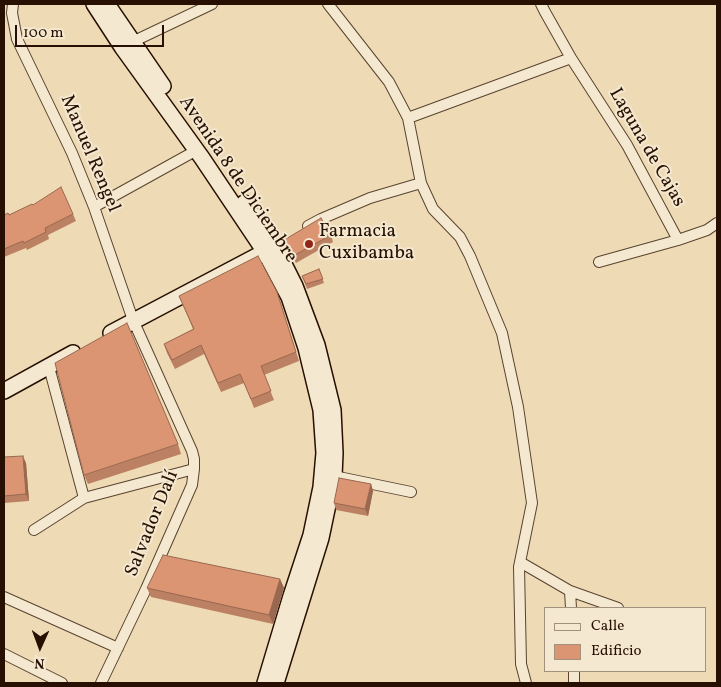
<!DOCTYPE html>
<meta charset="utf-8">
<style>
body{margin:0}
#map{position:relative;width:721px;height:687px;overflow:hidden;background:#eedbb6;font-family:Vollkorn,serif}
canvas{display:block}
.frame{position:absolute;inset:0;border:5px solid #271001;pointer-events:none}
.legend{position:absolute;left:544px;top:607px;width:162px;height:65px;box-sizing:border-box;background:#f4e8d0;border:1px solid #a2927d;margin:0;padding:6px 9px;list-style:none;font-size:15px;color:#271001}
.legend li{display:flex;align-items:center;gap:10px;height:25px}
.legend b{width:25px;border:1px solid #a2927d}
.north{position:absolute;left:15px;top:622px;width:50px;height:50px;-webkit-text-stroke:4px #f4e8d0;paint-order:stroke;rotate:182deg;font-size:14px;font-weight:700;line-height:20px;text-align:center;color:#271001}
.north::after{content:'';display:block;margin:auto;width:18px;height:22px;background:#271001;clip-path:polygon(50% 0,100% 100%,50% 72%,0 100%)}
.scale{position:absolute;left:15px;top:25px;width:149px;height:22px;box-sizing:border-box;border:2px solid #271001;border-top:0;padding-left:6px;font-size:15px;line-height:18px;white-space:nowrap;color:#271001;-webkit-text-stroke:4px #f4e8d0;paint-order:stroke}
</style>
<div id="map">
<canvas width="721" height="687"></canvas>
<div class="frame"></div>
<ul class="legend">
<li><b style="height:6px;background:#f4e8d0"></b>Calle</li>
<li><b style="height:14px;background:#db9572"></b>Edificio</li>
</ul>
<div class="north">N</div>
<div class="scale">100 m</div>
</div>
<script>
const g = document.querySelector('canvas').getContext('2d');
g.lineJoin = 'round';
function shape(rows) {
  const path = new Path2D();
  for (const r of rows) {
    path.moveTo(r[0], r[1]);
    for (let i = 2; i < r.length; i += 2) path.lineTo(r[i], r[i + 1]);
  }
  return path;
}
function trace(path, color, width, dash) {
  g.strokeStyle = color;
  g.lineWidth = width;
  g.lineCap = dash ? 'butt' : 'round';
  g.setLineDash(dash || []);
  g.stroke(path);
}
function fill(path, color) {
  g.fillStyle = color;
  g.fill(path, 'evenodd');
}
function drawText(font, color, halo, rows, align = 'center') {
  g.font = font + ' Vollkorn,serif';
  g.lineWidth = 4;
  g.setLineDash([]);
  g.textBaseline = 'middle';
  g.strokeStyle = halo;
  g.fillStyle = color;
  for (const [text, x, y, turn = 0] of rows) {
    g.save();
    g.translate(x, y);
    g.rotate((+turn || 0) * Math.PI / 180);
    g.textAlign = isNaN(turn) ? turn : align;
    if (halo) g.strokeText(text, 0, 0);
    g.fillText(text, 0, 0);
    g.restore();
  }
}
const minor = shape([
 [13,4,12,13,17,39,72,153,94,207,133,320,192,451,194,459,194,469,192,485,146,589,101,683],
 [328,4,389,82,408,118,421,183,433,209,460,237,470,256,502,333,518,407,532,503,519,567,521,664,526,683],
 [541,4,545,12,571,58,627,145,678,240,599,262],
 [128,44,212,4],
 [408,118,571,58],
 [94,207,197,150],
 [308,226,321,219,370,198,421,183],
 [678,240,707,230,717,223],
 [49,367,84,498],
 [334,476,411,492],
 [34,530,84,498,194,469],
 [520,562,570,591,618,608],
 [570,591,571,608],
 [4,597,118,648],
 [4,654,62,683],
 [574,671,574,683]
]);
const secondary = shape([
 [94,4,122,47,202,158,265,252,289,297,306,348,321,410,324,453,321,487,311,535,291,596,265,683],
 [107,4,163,86],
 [244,203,275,246,295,286,317,345,333,410,335,453,334,476,321,538,276,683],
 [111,333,274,247],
 [4,391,73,353]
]);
trace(minor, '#59432e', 12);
trace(secondary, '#271001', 18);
trace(minor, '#f4e8d0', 10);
trace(secondary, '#f4e8d0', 15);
fill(shape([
 [33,205,73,214,76,221,48,235,49,239,27,250,26,248,4,257,4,215,9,215],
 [331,235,333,242,296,263,286,247,284,240],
 [319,269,324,283,307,289,302,276],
 [179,296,280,301,299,361,264,375,274,400,254,408,244,383,221,392,204,354,175,369,167,353,164,344,193,329],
 [178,444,181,454,88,484,84,475],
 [4,457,26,463,29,501,4,503],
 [371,484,373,491,368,516,336,510,334,503],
 [280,579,284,588,273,624,151,597,147,588]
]), '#bc8062');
fill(shape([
 [23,456,26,463,29,501,26,494],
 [371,484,373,491,368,516,365,509],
 [280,579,284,588,273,624,269,615]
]), '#996850');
const building = shape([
 [61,187,73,214,45,228,46,232,24,243,23,241,4,249,4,215,8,213,9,215,32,204,33,205,61,187],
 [321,218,331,235,293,256,284,240,321,218],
 [258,256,277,292,296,352,261,366,271,391,251,399,240,374,218,383,201,345,172,360,164,344,194,329,179,296,258,256],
 [319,269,323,279,306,284,302,276,319,269],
 [127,323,178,444,84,475,55,363,127,323],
 [23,456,26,494,4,496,4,457,23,456],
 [339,478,371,484,365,509,334,503,339,478],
 [163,555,280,579,269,615,147,588,163,555]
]);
fill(building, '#db9572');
trace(building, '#996850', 1);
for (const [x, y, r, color] of [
 [309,244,5,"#8f2418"]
]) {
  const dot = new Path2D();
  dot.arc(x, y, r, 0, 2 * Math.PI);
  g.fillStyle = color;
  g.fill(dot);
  trace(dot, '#f4e8d0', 2);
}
drawText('19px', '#271001', '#f4e8d0', [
 ["Laguna de Cajas",646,148,60],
 ["Manuel Rengel",89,154,67],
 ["Avenida 8 de Diciembre",237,180,56],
 ["Salvador Dalí",153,524,-68]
]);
drawText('19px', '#271001', '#f4e8d0', [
 ["Farmacia",319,233],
 ["Cuxibamba",319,255]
], 'left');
</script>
